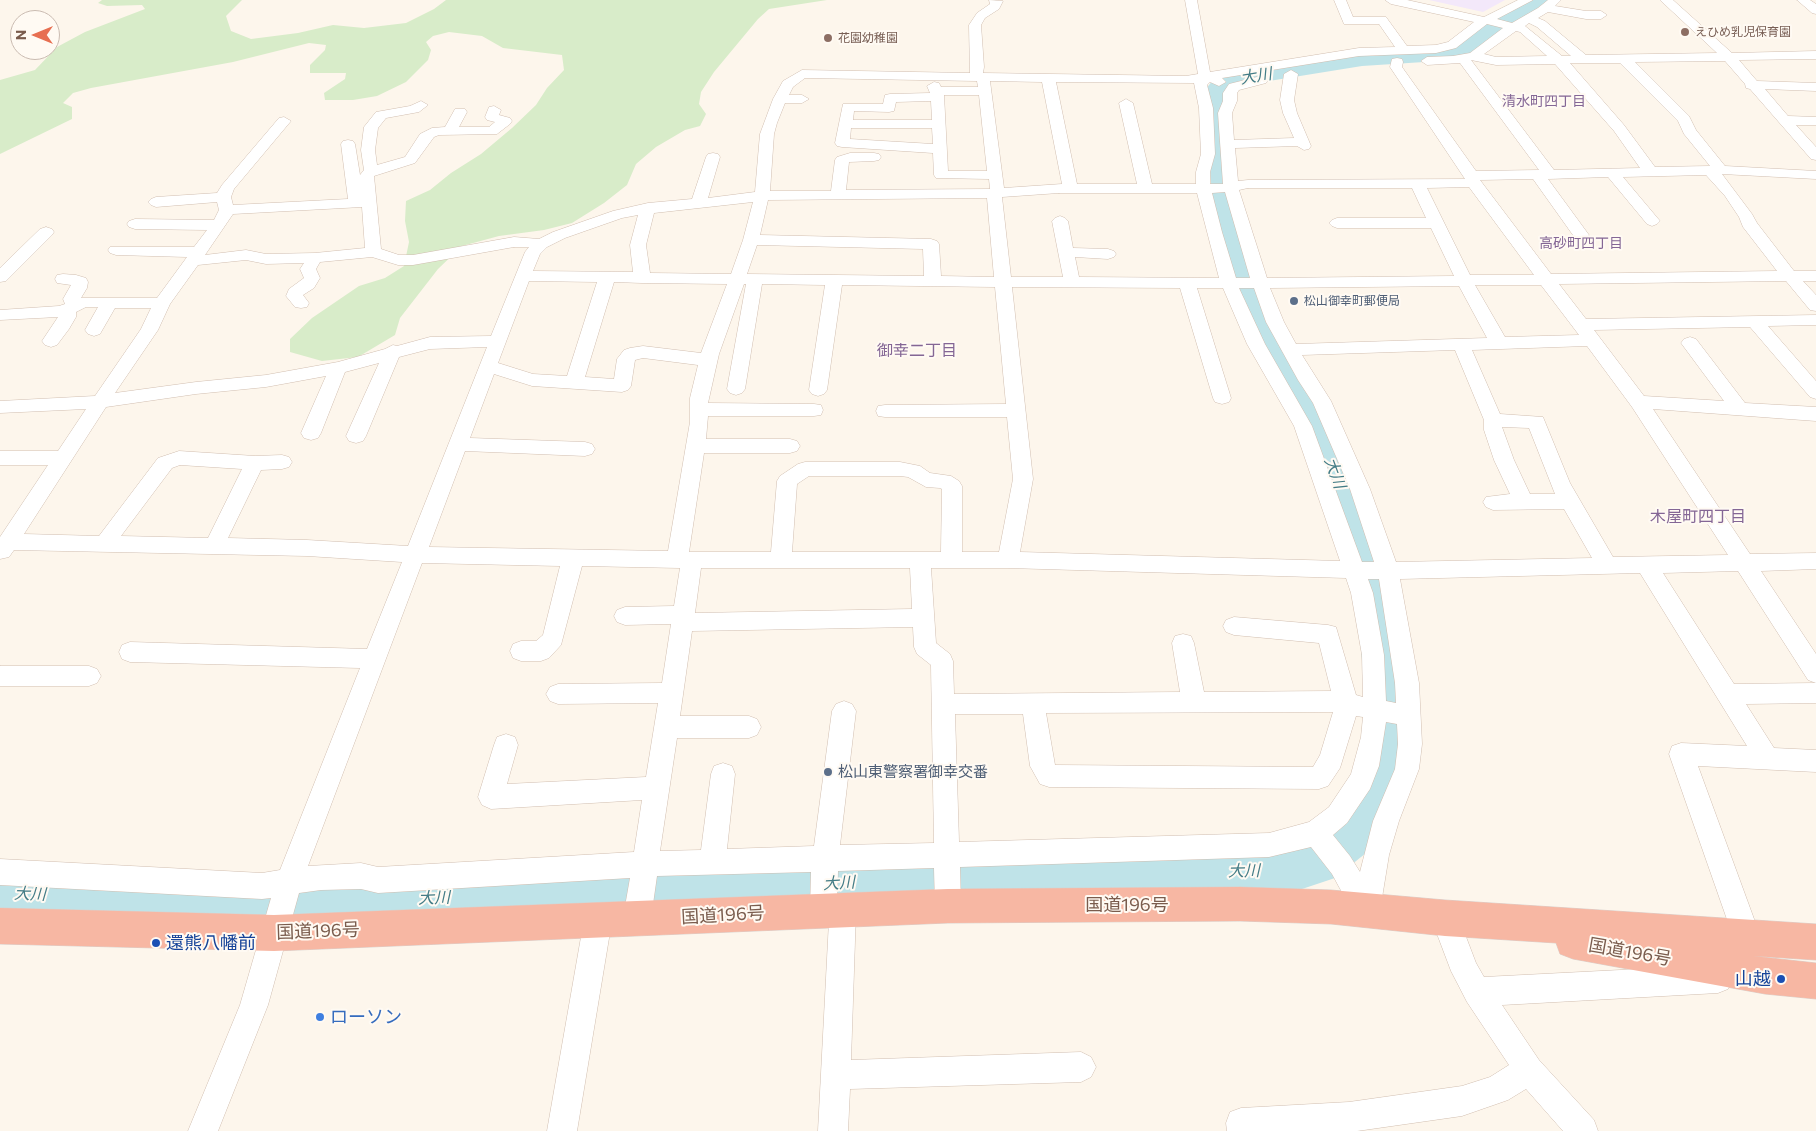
<!DOCTYPE html>
<meta charset="utf-8">
<style>
body{margin:0}
#map{position:relative;width:1816px;height:1131px;overflow:hidden;background:#fdf6ec;font-family:Commissioner,sans-serif}
canvas{display:block}
.north{position:absolute;left:10px;top:10px;width:50px;height:50px;box-sizing:border-box;background:#fffaf3;border:1px solid #cabbb1;border-radius:50%;rotate:270deg;font-size:14px;font-weight:700;line-height:20px;text-align:center;color:#7a5c4d}
.north::after{content:'';display:block;margin:auto;width:18px;height:22px;background:#e76f51;clip-path:polygon(50% 0,100% 100%,50% 72%,0 100%)}
</style>
<div id="map">
<canvas width="1816" height="1131"></canvas>
<div class="north">N</div>
</div>
<script>
const g = document.querySelector('canvas').getContext('2d');
g.lineJoin = 'round';
function fill(path, color) {
  g.fillStyle = color;
  g.fill(path, 'evenodd');
}
function shape(rows) {
  const path = new Path2D();
  for (const r of rows) {
    path.moveTo(r[0], r[1]);
    for (let i = 2; i < r.length; i += 2) path.lineTo(r[i], r[i + 1]);
  }
  return path;
}
function trace(path, color, width, dash) {
  g.strokeStyle = color;
  g.lineWidth = width;
  g.lineCap = dash ? 'butt' : 'round';
  g.setLineDash(dash || []);
  g.stroke(path);
}
function drawText(font, color, halo, rows, align = 'center') {
  g.font = font + ' Commissioner,"Noto Sans JP",sans-serif';
  g.lineWidth = 4;
  g.setLineDash([]);
  g.textBaseline = 'middle';
  g.strokeStyle = halo;
  g.fillStyle = color;
  for (const [text, x, y, turn = 0] of rows) {
    g.save();
    g.translate(x, y);
    g.rotate((+turn || 0) * Math.PI / 180);
    g.textAlign = isNaN(turn) ? turn : align;
    if (halo) g.strokeText(text, 0, 0);
    g.fillText(text, 0, 0);
    g.restore();
  }
}
fill(shape([
 [1429,0,1505,0,1483,12]
]), '#f3e8fa');
fill(shape([
 [102,0,242,0,226,16,231,31,251,39,298,33,333,25,364,28,406,23,434,9,446,0,827,0,769,9,758,19,714,72,701,92,699,104,706,114,700,126,685,130,656,147,636,164,627,185,604,203,572,223,544,230,499,236,462,246,438,269,400,318,395,335,358,357,322,361,290,352,290,339,312,318,359,286,385,278,404,266,409,242,405,221,406,201,430,190,451,173,481,154,512,128,536,105,547,88,564,70,562,55,503,48,482,36,449,32,433,36,426,42,431,50,428,60,406,82,377,96,353,100,325,100,324,93,345,79,346,73,310,73,310,65,325,50,326,45,309,43,233,62,91,88,73,93,63,103,72,107,72,119,0,154,0,80,35,70,57,47,85,32,145,9,142,5,107,6,98,3]
]), '#d8ecc9');
fill(shape([
 [1524,0,1548,0,1524,21,1488,41,1472,54,1455,60,1362,66,1238,86,1229,91,1237,184,1237,228,1267,307,1333,424,1346,454,1385,557,1400,639,1410,724,1406,768,1386,817,1366,853,1335,878,1296,891,1260,894,1084,894,843,904,665,915,256,927,0,916,0,870,256,879,665,869,843,858,1084,848,1260,848,1308,842,1334,823,1353,789,1362,768,1368,724,1360,639,1347,557,1312,454,1299,424,1237,307,1209,228,1211,184,1205,90,1213,80,1232,73,1362,52,1444,48,1456,44,1472,31,1508,11,1524,0]
]), '#bfe3e8');
const minor = shape([
 [989,0,1003,1,999,9,985,18,981,25,984,67,983,73,1186,76,1198,74,1185,0,1197,0,1210,72,1359,48,1395,47,1379,24,1344,24,1334,0,1346,0,1353,17,1386,17,1407,46,1436,45,1448,42,1474,22,1391,4,1385,0,1407,0,1484,17,1518,0,1533,0,1497,19,1512,23,1538,8,1548,0,1561,0,1555,6,1586,11,1601,11,1607,15,1601,19,1586,19,1548,12,1538,18,1545,21,1586,55,1717,53,1660,0,1673,0,1732,53,1816,51,1816,59,1739,60,1757,81,1816,83,1816,91,1765,89,1788,116,1816,117,1816,125,1796,125,1816,147,1816,160,1811,159,1750,89,1746,88,1745,84,1725,61,1635,62,1689,116,1696,130,1725,166,1816,171,1816,179,1722,174,1752,214,1757,223,1794,271,1816,271,1816,281,1803,281,1816,295,1816,311,1810,310,1786,281,1559,284,1586,319,1816,315,1816,325,1768,326,1816,381,1816,399,1810,397,1750,327,1594,330,1644,396,1724,401,1681,343,1684,339,1690,337,1696,339,1745,403,1816,407,1816,421,1653,409,1750,554,1816,553,1816,569,1761,571,1816,654,1816,683,1808,680,1738,571,1663,573,1734,684,1816,683,1816,703,1746,704,1774,748,1816,750,1816,772,1698,766,1761,938,1757,948,1747,952,1737,948,1669,754,1672,746,1681,743,1747,746,1640,573,1400,579,1419,683,1422,744,1419,769,1399,821,1389,855,1380,910,1377,920,1367,923,1357,920,1332,874,1311,847,1269,857,960,867,961,906,958,915,948,919,938,915,935,906,934,868,838,871,837,899,843,897,853,900,856,910,851,1060,1081,1052,1091,1057,1096,1067,1091,1077,1081,1082,850,1089,848,1131,818,1131,829,921,823,923,813,920,810,910,811,872,657,876,651,918,647,928,637,932,627,928,623,918,630,878,378,893,361,889,321,890,299,893,268,1005,218,1131,188,1131,240,1005,271,898,262,899,0,885,0,859,262,873,280,870,360,668,130,662,122,659,119,652,122,645,130,642,367,649,402,562,307,556,14,550,9,557,0,559,0,537,48,465,0,465,0,451,58,451,86,409,0,413,0,401,95,396,141,329,151,308,115,308,100,334,94,336,88,334,85,330,98,307,86,307,76,312,76,317,69,329,57,345,51,347,45,345,42,341,58,317,0,320,0,310,59,306,65,304,63,299,71,285,57,283,55,279,57,275,63,274,76,275,86,278,88,282,87,288,81,298,157,298,187,257,116,255,110,253,108,250,110,247,194,247,207,230,135,229,129,227,127,224,129,221,135,219,214,220,219,210,217,202,156,207,151,205,148,202,151,199,156,197,217,193,222,185,279,118,284,117,291,121,234,189,231,197,233,205,348,199,341,144,343,141,348,140,353,141,355,144,360,175,364,170,361,150,364,127,376,112,410,106,421,101,428,105,419,112,386,118,378,128,375,150,377,165,405,157,420,134,432,128,445,127,455,109,465,109,467,112,459,127,489,127,495,122,487,120,485,117,489,107,494,106,501,110,499,115,510,118,512,121,510,124,497,134,439,135,434,137,415,163,374,176,381,249,399,255,413,255,514,237,539,239,553,232,613,211,648,203,692,199,706,157,708,154,713,153,718,154,720,157,708,198,755,192,760,134,773,99,783,81,802,70,970,73,969,25,977,13,990,4,989,0],
 [1529,23,1537,27,1571,56,1562,56,1525,26,1529,23],
 [1487,24,1503,28,1470,53,1453,56,1427,57,1421,61,1427,65,1460,63,1539,170,1476,171,1402,67,1403,62,1402,59,1397,58,1392,59,1390,67,1465,179,1248,180,1238,181,1235,148,1297,146,1304,150,1309,149,1311,146,1297,113,1294,100,1298,74,1291,70,1284,74,1280,100,1283,113,1294,138,1234,140,1232,113,1237,101,1237,93,1239,90,1266,83,1268,80,1261,76,1229,84,1223,93,1223,101,1218,113,1223,184,1210,184,1210,172,1215,154,1213,108,1207,85,1210,82,1219,86,1226,82,1222,78,1359,56,1436,53,1456,48,1487,24],
 [1516,31,1520,32,1547,56,1496,57,1484,54,1516,31],
 [1471,60,1496,65,1555,64,1614,131,1640,168,1554,170,1471,60],
 [1570,63,1620,63,1678,121,1684,134,1710,166,1655,167,1624,125,1570,63],
 [805,78,977,81,978,87,941,87,939,83,934,82,927,86,930,93,890,94,885,95,883,104,843,104,835,143,837,146,842,147,933,153,934,175,936,178,989,179,990,189,846,190,849,162,874,161,879,160,881,157,879,154,874,153,850,153,837,157,835,160,831,191,770,191,774,134,777,123,785,103,802,103,809,99,802,95,789,95,793,87,805,78],
 [990,81,1042,82,1062,184,1004,188,990,81],
 [1056,82,1194,83,1199,108,1201,154,1196,172,1196,184,1152,184,1133,103,1126,99,1119,103,1137,184,1077,184,1056,82],
 [944,95,979,95,987,171,948,171,944,95],
 [931,101,932,120,853,120,854,111,889,112,894,111,896,102,931,101],
 [851,128,932,128,933,144,850,139,851,128],
 [1706,175,1725,196,1739,217,1743,227,1777,271,1551,274,1480,180,1533,179,1575,238,1581,240,1587,238,1589,235,1548,179,1608,177,1647,224,1652,226,1657,224,1660,221,1623,177,1706,175],
 [1469,187,1534,275,1470,275,1427,188,1469,187],
 [1248,188,1412,188,1426,218,1337,218,1332,220,1329,223,1332,226,1337,228,1431,228,1454,276,1267,278,1239,190,1248,188],
 [1225,192,1250,278,1236,278,1222,232,1212,193,1225,192],
 [1059,193,1197,193,1219,278,1079,277,1075,257,1108,259,1114,257,1116,254,1114,251,1108,249,1073,248,1068,221,1065,218,1060,216,1055,218,1052,221,1063,277,1011,277,1002,197,1059,193],
 [987,198,994,277,941,276,939,244,937,241,931,239,760,235,768,200,987,198],
 [753,202,743,240,731,274,650,273,646,245,654,213,753,202],
 [362,207,365,248,315,253,266,254,246,250,205,255,233,214,362,207],
 [638,215,630,245,633,272,533,271,540,254,547,247,565,238,622,218,638,215],
 [757,245,923,249,924,276,747,274,757,245],
 [514,247,529,247,525,252,491,336,430,337,397,346,393,345,385,349,338,362,266,375,196,382,115,393,158,330,170,304,198,265,246,260,266,264,304,263,300,269,304,278,289,289,286,296,295,307,301,308,307,307,309,303,303,295,314,288,320,278,316,269,320,262,372,257,398,265,413,265,514,247],
 [529,281,597,282,567,376,533,374,498,363,529,281],
 [614,282,642,283,727,284,701,353,643,346,630,348,624,350,617,359,614,379,585,377,614,282],
 [744,284,746,284,727,389,730,393,736,395,742,393,745,389,762,284,825,285,809,390,812,394,818,396,824,394,827,390,842,285,995,287,1006,404,885,405,878,406,876,411,878,416,885,417,1007,417,1013,479,999,552,962,552,962,486,959,481,951,476,930,473,920,466,900,462,805,462,798,464,780,476,777,481,771,552,689,552,704,453,790,453,797,451,800,446,797,441,790,439,706,439,708,416,814,416,821,415,823,410,821,405,814,404,708,403,719,354,744,284],
 [1475,285,1541,285,1579,335,1505,337,1475,285],
 [1459,286,1487,338,1296,344,1284,322,1270,288,1459,286],
 [1012,287,1180,288,1213,398,1215,402,1222,404,1229,402,1231,398,1197,288,1223,288,1247,344,1294,426,1340,561,1020,552,1033,479,1012,287],
 [1239,288,1254,288,1266,322,1298,380,1313,403,1350,489,1374,562,1362,562,1312,426,1265,344,1239,288],
 [1587,346,1632,407,1728,555,1613,557,1570,483,1543,417,1500,414,1472,350,1587,346],
 [487,347,408,546,307,540,228,538,261,470,282,469,289,467,292,462,289,457,282,455,255,456,179,451,158,458,99,536,24,534,106,407,196,394,266,387,326,376,301,433,304,438,311,440,318,438,321,433,345,372,379,363,346,436,349,441,356,443,363,441,366,436,399,357,430,349,487,347],
 [1455,350,1484,420,1484,430,1494,460,1510,494,1486,497,1483,502,1486,507,1493,510,1564,509,1592,558,1396,562,1370,489,1331,401,1302,355,1455,350],
 [643,358,698,365,690,398,690,422,668,551,429,547,465,451,585,456,592,454,595,449,592,444,585,442,470,438,494,374,532,386,622,392,628,390,631,386,635,360,643,358],
 [1502,427,1529,428,1555,494,1530,494,1514,460,1502,427],
 [180,465,242,469,208,538,121,536,172,468,180,465],
 [809,476,900,476,908,477,926,487,940,488,942,489,941,552,792,552,797,484,809,476],
 [422,563,560,566,543,635,536,641,521,641,513,644,510,651,513,658,521,661,541,661,549,658,561,645,582,566,680,568,674,606,625,607,617,610,614,616,617,622,625,625,671,624,662,683,558,684,550,687,546,694,550,701,558,704,658,703,646,777,507,784,518,745,515,737,506,734,497,737,494,745,478,797,482,805,491,809,642,800,634,852,378,867,361,863,308,866,422,563],
 [701,568,910,568,912,609,695,613,701,568],
 [931,568,1008,568,1346,578,1351,593,1362,655,1363,697,1356,695,1336,627,1328,625,1234,617,1226,620,1223,626,1226,632,1234,635,1319,643,1331,691,1204,692,1194,643,1191,636,1183,634,1175,636,1172,643,1180,692,954,694,953,661,950,654,936,643,931,568],
 [1368,579,1379,579,1395,683,1396,703,1386,701,1384,655,1373,593,1368,579],
 [913,627,914,647,917,654,931,665,934,843,840,845,856,711,852,704,844,701,836,704,832,711,814,846,727,849,735,774,732,766,723,763,714,766,711,774,701,850,660,851,677,738,749,738,757,735,761,727,757,719,749,716,680,716,692,631,913,627],
 [1333,712,1320,755,1313,767,1055,765,1046,713,1333,712],
 [955,714,1023,714,1030,766,1040,784,1049,787,1319,789,1328,786,1340,768,1356,716,1363,717,1361,737,1351,774,1329,807,1309,822,1269,833,959,842,955,714],
 [1386,722,1397,724,1398,744,1395,769,1373,821,1360,872,1350,856,1333,835,1347,823,1370,789,1379,766,1386,722],
 [1797,0,1810,0,1816,4,1816,14,1812,13,1797,0],
 [46,227,52,229,54,232,52,235,6,281,0,282,0,268,40,229,46,227],
 [0,666,89,666,97,669,101,676,97,683,89,686,0,686,0,666],
 [1445,904,1455,908,1476,963,1484,977,1718,965,1728,969,1732,979,1728,989,1718,993,1502,1005,1539,1060,1594,1120,1598,1131,1563,1131,1526,1089,1508,1100,1462,1116,1357,1131,1227,1131,1226,1123,1230,1112,1241,1108,1349,1102,1462,1086,1490,1077,1509,1065,1467,1002,1451,971,1431,918,1435,908,1445,904],
 [598,906,608,910,612,920,577,1131,547,1131,584,920,588,910,598,906]
]);
const highway = shape([
 [1240,887,1331,890,1445,900,1816,924,1816,960,1753,956,1816,963,1816,999,1765,994,1573,959,1560,954,1556,943,1445,936,1331,924,1240,921,948,923,274,951,0,944,0,908,274,915,948,889,1240,887]
]);
trace(minor, '#d1beb0', 1);
trace(highway, '#dad1cd', 1);
fill(minor, '#fff');
fill(highway, '#f7b7a3');
for (const [x, y, r, color] of [
 [1685,32,5,"#8d6e63"],
 [828,38,5,"#8d6e63"],
 [1294,301,5,"#5c6f8a"],
 [828,772,5,"#5c6f8a"],
 [156,943,5,"#1a4fb4"],
 [1781,979,5,"#1a4fb4"],
 [320,1017,5,"#3f7fe0"]
]) {
  const dot = new Path2D();
  dot.arc(x, y, r, 0, 2 * Math.PI);
  g.fillStyle = color;
  g.fill(dot);
  trace(dot, '#fffaf3', 2);
}
drawText('12px', '#785e54', '#fffaf3', [
 ["えひめ乳児保育園",1695,32],
 ["花園幼稚園",838,38]
], 'left');
drawText('12px', '#4e5e75', '#fffaf3', [
 ["松山御幸町郵便局",1304,301]
], 'left');
drawText('14px', '#846695', '#fffaf3', [
 ["清水町四丁目",1544,101],
 ["高砂町四丁目",1581,243]
]);
drawText('15px', '#4e5e75', '#fffaf3', [
 ["松山東警察署御幸交番",838,772]
], 'left');
drawText('italic 16px', '#437c86', '#fffaf3', [
 ["大川",1256,76,-9],
 ["大川",1335,473,70],
 ["大川",1244,871,-1],
 ["大川",839,883,-3],
 ["大川",30,894,2],
 ["大川",434,898,-2]
]);
drawText('16px', '#846695', '#fffaf3', [
 ["御幸二丁目",917,351],
 ["木屋町四丁目",1698,517]
]);
drawText('18px', '#7a5c4d', '#fffaf3', [
 ["国道196号",1127,905],
 ["国道196号",723,915,-3],
 ["国道196号",318,931,-2],
 ["国道196号",1630,952,10]
]);
drawText('18px', '#164399', '#fffaf3', [
 ["還熊八幡前",166,943],
 ["山越",1771,979,"right"]
], 'left');
drawText('18px', '#366cbe', '#fffaf3', [
 ["ローソン",330,1017]
], 'left');
</script>
